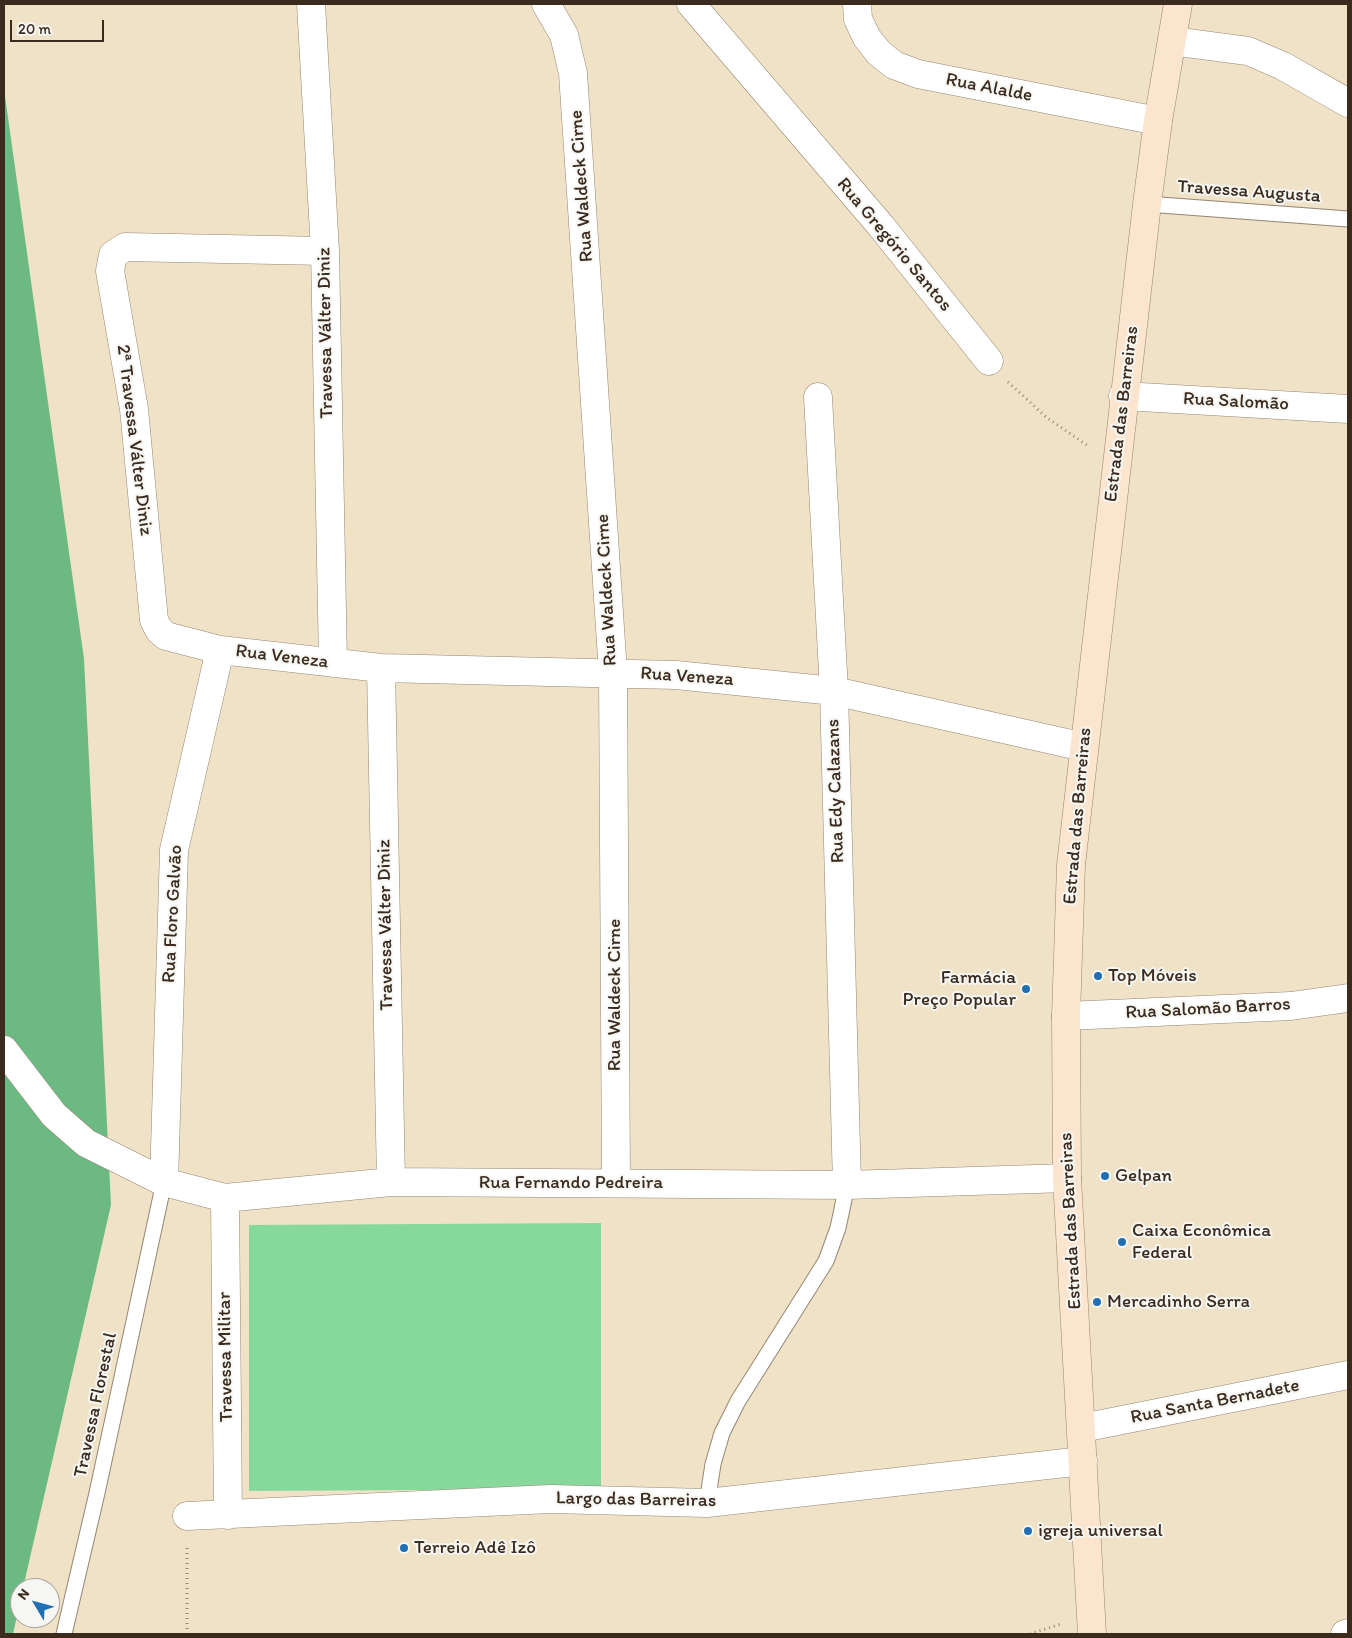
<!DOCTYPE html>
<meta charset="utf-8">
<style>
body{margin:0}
#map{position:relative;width:1352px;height:1638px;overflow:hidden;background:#efe2c7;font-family:Itim,sans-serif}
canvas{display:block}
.frame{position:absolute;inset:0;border:5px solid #3b2a1e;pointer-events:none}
.north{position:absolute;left:10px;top:1578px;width:50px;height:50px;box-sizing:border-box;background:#f6f6f2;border:1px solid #aba49d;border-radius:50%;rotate:307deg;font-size:14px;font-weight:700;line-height:20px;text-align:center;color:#3b2a1e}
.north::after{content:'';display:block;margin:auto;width:18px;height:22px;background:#1f6fb2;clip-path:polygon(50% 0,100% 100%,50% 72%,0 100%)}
.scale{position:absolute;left:10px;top:20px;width:94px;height:22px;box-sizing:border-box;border:2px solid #3b2a1e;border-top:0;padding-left:6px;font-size:15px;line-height:18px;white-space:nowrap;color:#3b2a1e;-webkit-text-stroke:4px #f6f6f2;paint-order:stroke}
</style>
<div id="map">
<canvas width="1352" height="1638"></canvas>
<div class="frame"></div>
<div class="north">N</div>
<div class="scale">20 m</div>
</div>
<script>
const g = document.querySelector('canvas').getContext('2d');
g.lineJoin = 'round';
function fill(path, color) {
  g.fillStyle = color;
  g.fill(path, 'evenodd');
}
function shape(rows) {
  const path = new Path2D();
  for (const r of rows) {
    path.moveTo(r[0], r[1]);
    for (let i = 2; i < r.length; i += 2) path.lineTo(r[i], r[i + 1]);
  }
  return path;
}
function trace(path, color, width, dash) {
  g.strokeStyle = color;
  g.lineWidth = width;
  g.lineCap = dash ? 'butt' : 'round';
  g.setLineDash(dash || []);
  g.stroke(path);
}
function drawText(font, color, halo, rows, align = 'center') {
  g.font = font + ' Itim,sans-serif';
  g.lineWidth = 4;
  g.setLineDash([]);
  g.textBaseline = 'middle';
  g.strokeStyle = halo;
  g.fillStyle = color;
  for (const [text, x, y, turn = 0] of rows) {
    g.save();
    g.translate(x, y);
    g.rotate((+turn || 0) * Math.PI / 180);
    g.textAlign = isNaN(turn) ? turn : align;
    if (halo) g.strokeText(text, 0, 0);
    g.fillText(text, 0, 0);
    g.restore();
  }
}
fill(shape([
 [601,1223,601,1489,249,1491,249,1225]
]), '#87d99b');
fill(shape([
 [4,89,84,659,111,1205,23,1588,20,1588,20,1602,13,1634,4,1634]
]), '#6db983');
const service = shape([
 [1147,204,1348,219],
 [707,1503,713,1464,722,1433,738,1401,826,1261,838,1228,847,1185],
 [64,1634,97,1493,164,1182]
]);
const minor = shape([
 [311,4,325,251,333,663],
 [546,4,564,35,573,73,613,673,616,1183],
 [691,4,881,226,989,361],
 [857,4,858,19,867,38,879,53,894,65,918,74,1158,121],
 [1172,41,1248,51,1283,66,1348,103],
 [325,251,125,247,113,255,110,271,134,409,154,620,159,630,166,636,220,650,381,668,676,675,834,691,1084,747],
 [1123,396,1348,409],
 [818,397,834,691,847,1185],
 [381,668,391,1182],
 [1066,1016,1291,1006,1348,998],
 [4,1050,54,1115,86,1143,164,1182,225,1198,391,1182,847,1185,1067,1178],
 [164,1182,174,850,220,650],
 [225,1198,228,1515],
 [1082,1428,1348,1375],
 [187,1516,550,1499,707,1503,1083,1461],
 [1345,1634,1348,1633]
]);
const secondary = shape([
 [1092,1634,1067,1178,1066,1016,1071,865,1147,204,1158,121,1178,4]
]);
trace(service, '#958672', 17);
trace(minor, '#958672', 29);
trace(secondary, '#958672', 29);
trace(shape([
 [1008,382,1046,417,1088,446],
 [187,1634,187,1545],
 [1030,1634,1061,1624]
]), '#958672', 3, [1, 4]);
trace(service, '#fff', 15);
trace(minor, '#fff', 28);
trace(secondary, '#fbe5cf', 28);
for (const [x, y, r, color] of [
 [1098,976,5,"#1f6fb2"],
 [1026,989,5,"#1f6fb2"],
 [1105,1176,5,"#1f6fb2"],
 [1122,1242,5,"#1f6fb2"],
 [1097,1302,5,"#1f6fb2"],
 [1028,1531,5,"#1f6fb2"],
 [404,1548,5,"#1f6fb2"]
]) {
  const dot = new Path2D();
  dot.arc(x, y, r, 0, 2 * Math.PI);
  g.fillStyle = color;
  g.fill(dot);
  trace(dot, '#f6f6f2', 2);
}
drawText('19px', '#3b2a1e', '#f6f6f2', [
 ["Rua Alalde",989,88,11],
 ["Rua Waldeck Cirne",582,186,-94],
 ["Travessa Augusta",1249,192,4],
 ["Rua Gregório Santos",894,245,50],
 ["Travessa Válter Diniz",326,333,-91],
 ["Rua Salomão",1236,402,3],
 ["Estrada das Barreiras",1122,414,-83],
 ["2ª Travessa Válter Diniz",134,440,83],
 ["Rua Waldeck Cirne",607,590,-93],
 ["Rua Veneza",282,657,7],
 ["Rua Veneza",687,677,4],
 ["Rua Edy Calazans",836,791,-92],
 ["Estrada das Barreiras",1078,816,-85],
 ["Rua Floro Galvão",173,914,-87],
 ["Travessa Válter Diniz",386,925,-91],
 ["Rua Waldeck Cirne",615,995,-90],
 ["Rua Salomão Barros",1208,1009,-3],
 ["Rua Fernando Pedreira",571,1183],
 ["Estrada das Barreiras",1071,1221,-93],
 ["Travessa Militar",226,1357,-91],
 ["Rua Santa Bernadete",1215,1402,-11],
 ["Travessa Florestal",96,1405,-78],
 ["Largo das Barreiras",636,1500,1]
]);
drawText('19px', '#3b2a1e', '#f6f6f2', [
 ["Top Móveis",1108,976],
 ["Farmácia",1016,978,"right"],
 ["Preço Popular",1016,1000,"right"],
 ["Gelpan",1115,1176],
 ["Caixa Econômica",1132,1231],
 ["Federal",1132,1253],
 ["Mercadinho Serra",1107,1302],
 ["igreja universal",1038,1531],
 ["Terreio Adê Izô",414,1548]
], 'left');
</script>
